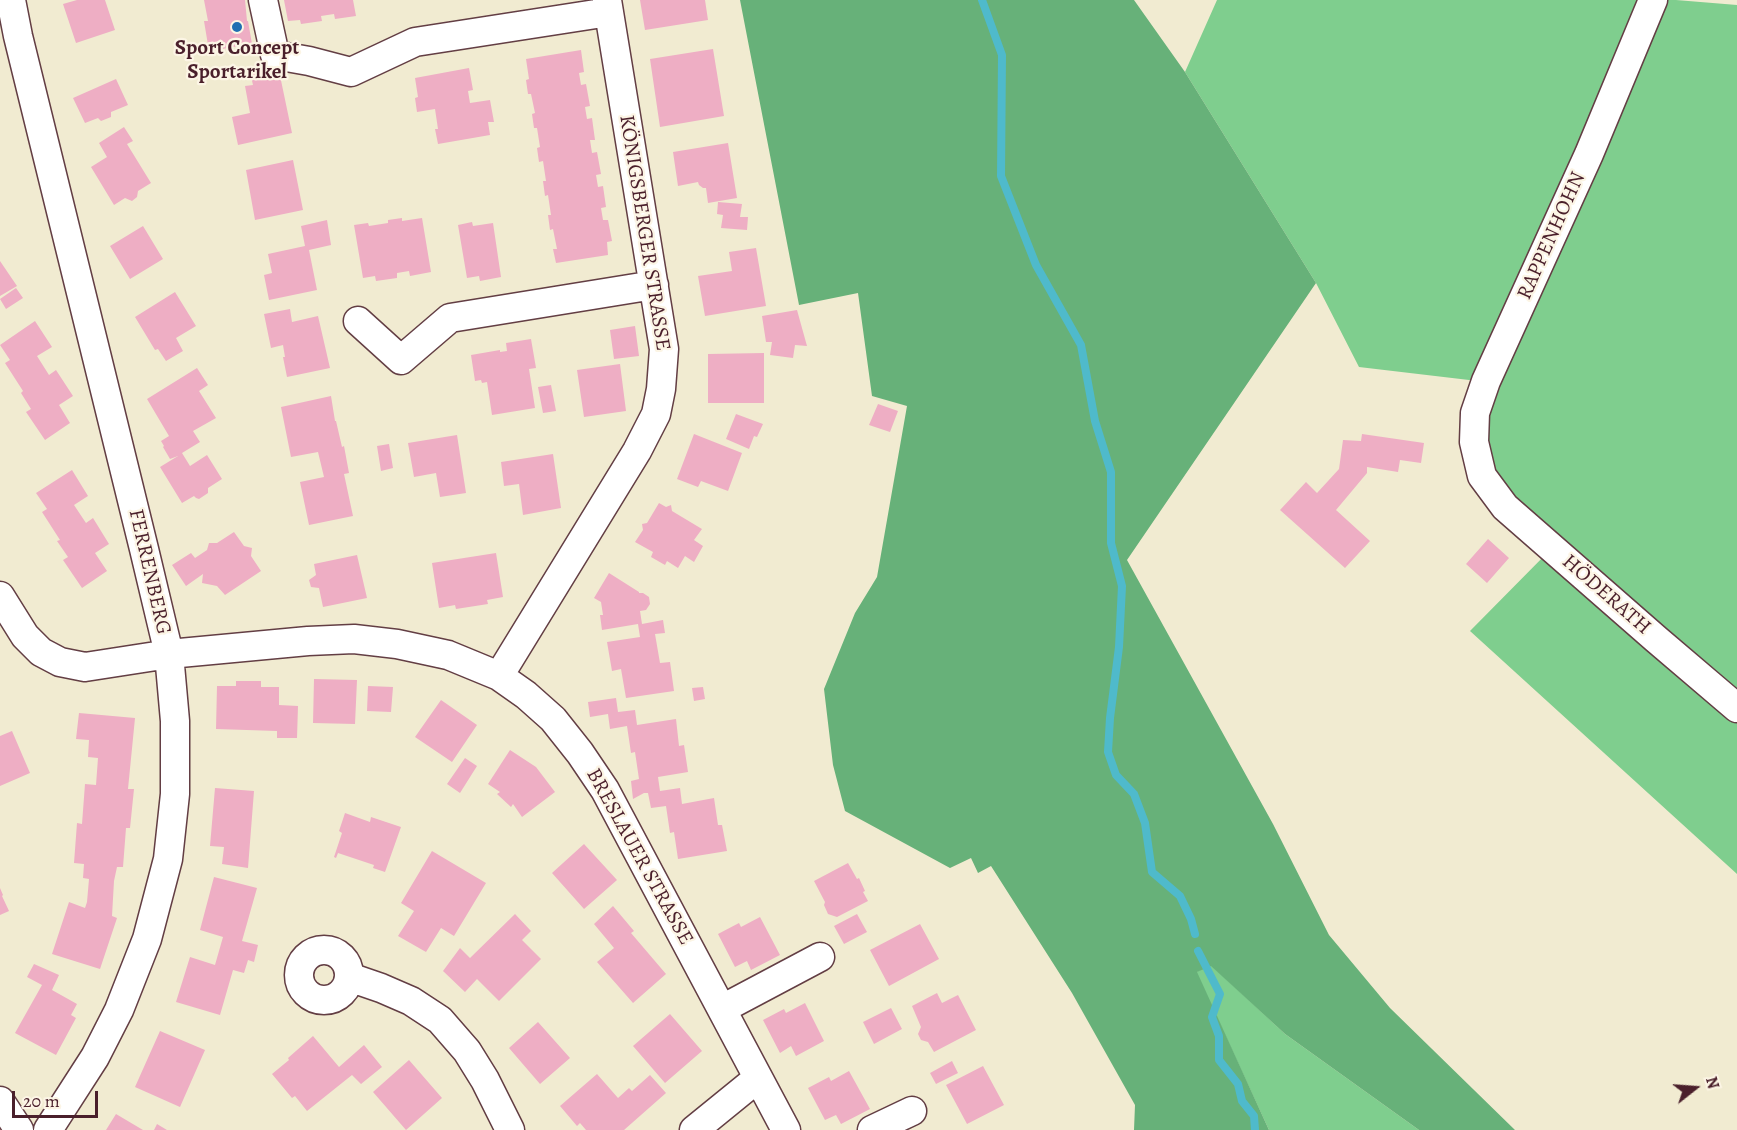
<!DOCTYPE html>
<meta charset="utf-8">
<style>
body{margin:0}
#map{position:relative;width:1737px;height:1130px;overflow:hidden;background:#f1ebd1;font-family:Alegreya,serif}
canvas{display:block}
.north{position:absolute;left:1665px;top:1058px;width:60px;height:60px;-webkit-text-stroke:4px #fcf5e5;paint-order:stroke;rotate:73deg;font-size:16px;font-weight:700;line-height:24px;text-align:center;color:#4a1f2b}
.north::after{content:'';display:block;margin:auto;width:21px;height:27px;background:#4a1f2b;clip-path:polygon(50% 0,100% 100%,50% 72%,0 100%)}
.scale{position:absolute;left:12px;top:1091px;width:86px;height:27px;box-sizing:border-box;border:3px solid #4a1f2b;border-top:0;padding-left:8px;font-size:18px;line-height:21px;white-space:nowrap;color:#4a1f2b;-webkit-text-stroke:4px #fcf5e5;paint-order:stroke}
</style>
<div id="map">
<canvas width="1737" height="1130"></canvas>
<div class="north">N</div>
<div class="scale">20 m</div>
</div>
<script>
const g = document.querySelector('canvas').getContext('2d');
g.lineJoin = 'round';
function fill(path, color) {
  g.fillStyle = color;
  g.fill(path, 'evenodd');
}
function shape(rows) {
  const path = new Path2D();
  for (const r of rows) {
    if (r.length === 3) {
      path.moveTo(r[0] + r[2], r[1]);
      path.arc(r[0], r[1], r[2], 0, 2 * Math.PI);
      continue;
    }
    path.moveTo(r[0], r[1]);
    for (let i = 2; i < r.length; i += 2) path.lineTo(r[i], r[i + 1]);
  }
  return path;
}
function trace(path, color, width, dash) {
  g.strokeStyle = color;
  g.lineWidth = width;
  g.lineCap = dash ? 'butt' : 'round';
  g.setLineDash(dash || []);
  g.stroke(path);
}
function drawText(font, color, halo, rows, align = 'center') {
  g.font = font + ' Alegreya,serif';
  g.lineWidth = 4.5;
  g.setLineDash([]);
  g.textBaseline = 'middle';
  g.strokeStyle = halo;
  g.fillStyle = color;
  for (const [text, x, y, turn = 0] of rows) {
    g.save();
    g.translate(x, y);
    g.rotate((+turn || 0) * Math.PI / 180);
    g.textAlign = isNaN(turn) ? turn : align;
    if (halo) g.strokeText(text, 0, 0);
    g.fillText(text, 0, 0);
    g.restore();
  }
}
fill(shape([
 [1217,0,1676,0,1737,5,1737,874,1470,631,1552,548,1482,476,1486,382,1359,367,1316,283,1185,72],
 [1211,965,1285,1034,1419,1130,1269,1130,1196,972]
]), '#7fce8e');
fill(shape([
 [740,0,1134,0,1185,72,1316,283,1127,560,1273,824,1329,935,1390,1008,1515,1130,1419,1130,1285,1034,1211,966,1197,972,1269,1130,1134,1130,1135,1105,1072,993,991,866,978,873,971,858,950,868,845,811,833,765,824,689,855,613,877,577,907,406,872,396,858,293,799,305]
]), '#67b179');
trace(shape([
 [982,0,1002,55,1001,176,1036,265,1081,345,1095,421,1111,472,1111,543,1122,586,1119,647,1110,718,1108,752,1116,775,1134,794,1145,823,1152,872,1180,896,1191,919,1195,934],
 [1198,951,1220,994,1212,1017,1219,1036,1219,1060,1238,1084,1242,1101,1254,1116,1255,1130]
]), '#4fbacb', 8);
fill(shape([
 [77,0,105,0,115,30,76,43,63,4],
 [204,0,245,0,247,21,248,21,252,44,209,51,204,21,208,21],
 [284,0,353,0,356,16,335,19,334,14,321,16,322,21,301,24,300,20,288,21],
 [640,0,705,0,708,20,645,30],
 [713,49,724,116,660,127,650,59],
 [581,50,584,72,579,73,581,85,586,84,590,106,585,107,587,119,592,118,595,140,590,140,592,153,597,152,601,174,596,175,598,187,603,186,606,207,601,208,603,220,608,220,612,241,607,242,608,255,556,263,553,249,557,249,553,229,550,230,548,215,551,215,548,195,545,196,543,181,546,181,543,161,539,162,537,148,540,147,537,128,534,128,532,114,535,113,531,94,528,94,526,80,529,79,526,59],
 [278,66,292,133,238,145,232,117,250,113,245,86,253,85,250,72],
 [469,68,473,90,468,91,470,103,490,100,494,122,488,122,490,135,438,144,435,129,438,129,435,109,417,112,415,98,418,97,415,78],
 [116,79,128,105,111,112,111,117,101,121,98,118,85,123,73,98],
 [124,127,133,141,127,144,151,183,138,191,137,197,132,201,125,198,114,205,91,167,107,157,99,143],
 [728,143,737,198,708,203,706,188,703,188,699,185,698,182,678,186,673,152],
 [293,160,303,210,255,220,246,170],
 [718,202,742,204,740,217,748,217,747,230,721,228,723,215,717,214],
 [402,218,402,221,422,218,431,272,410,276,409,271,397,273,397,278,376,281,375,276,363,278,354,225,368,223,369,226,388,223,388,220],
 [327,220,331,245,309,250,317,290,269,300,264,275,272,273,268,254,305,246,301,226],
 [472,222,473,226,493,223,501,277,480,281,479,276,467,278,458,225],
 [143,226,163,259,130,279,110,246],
 [756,248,766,306,705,316,698,276,732,271,729,252],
 [0,261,17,286,0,296],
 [16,288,23,298,6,309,0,299],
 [175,292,196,326,176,338,183,351,166,361,158,349,155,350,135,317],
 [290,309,292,322,318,316,330,368,287,377,283,357,285,357,283,345,271,348,264,314],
 [797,310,807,346,795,345,793,358,770,355,772,342,766,342,762,316],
 [35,321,52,347,37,356,49,375,56,370,73,396,59,405,70,423,45,440,26,412,31,409,21,393,23,391,5,363,10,360,0,345],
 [635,326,639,356,614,359,610,330],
 [531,339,536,368,529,369,535,408,492,415,487,382,482,383,481,380,475,381,471,355,500,350,500,352,507,351,506,343],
 [764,353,764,403,708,403,708,354],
 [620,364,626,411,584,417,577,370],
 [197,368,208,385,199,391,216,418,193,431,200,442,182,453,190,466,207,455,222,479,208,488,208,493,199,499,196,498,194,496,182,503,160,467,178,456,170,459,163,447,164,446,161,441,169,436,147,399],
 [551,385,556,411,543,413,538,387],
 [331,396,335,421,336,421,342,447,344,446,349,473,344,474,353,516,309,525,300,482,324,477,318,452,291,457,281,407],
 [878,404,898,411,890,432,869,425],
 [736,414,763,424,757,437,754,436,749,449,726,439],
 [694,434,742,453,728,491,701,481,698,487,677,479],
 [1362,434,1424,443,1421,463,1400,460,1398,472,1367,467,1367,473,1336,510,1370,541,1345,568,1280,510,1306,482,1317,493,1339,469,1343,440,1361,441],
 [457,435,466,493,440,497,436,473,414,477,408,443],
 [389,444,393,468,381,471,377,446],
 [553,454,561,508,523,515,519,484,504,486,501,462],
 [72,470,88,496,74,505,86,523,93,518,109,544,95,553,107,571,82,588,63,560,68,557,57,541,60,540,42,512,47,509,36,493],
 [659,503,666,507,671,505,672,511,702,529,694,540,703,546,694,562,685,556,678,568,667,561,665,565,651,557,653,552,635,542,643,530,642,524,647,523],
 [234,532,244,546,252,548,251,556,261,571,225,595,217,586,202,583,203,574,186,586,172,565,191,553,195,558,207,550,209,543,217,543],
 [1488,539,1509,558,1487,583,1466,564],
 [496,553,503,597,487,600,488,604,456,609,455,605,439,608,432,563],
 [357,555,367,598,323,607,319,588,311,587,309,580,316,575,314,564],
 [609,573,639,592,639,593,643,593,649,597,650,604,646,610,640,611,642,624,663,620,665,633,655,634,660,663,670,662,674,691,626,698,621,669,612,671,607,642,640,637,638,624,602,630,600,615,603,615,601,602,594,598],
 [314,679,357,680,355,724,313,723],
 [236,681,261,681,261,687,279,687,279,705,298,706,297,738,277,738,277,731,216,729,217,686,236,686],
 [368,686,393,687,391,712,367,711],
 [703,687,705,699,694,701,692,688],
 [616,698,618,712,635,710,637,725,676,719,679,746,684,745,688,772,658,777,660,791,680,788,682,804,714,798,718,825,722,825,727,851,678,859,674,832,670,833,666,806,651,808,648,793,644,793,633,799,631,781,639,779,635,752,631,753,627,726,610,729,608,714,590,717,588,702],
 [441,700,477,725,452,762,415,737],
 [79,713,135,718,128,789,134,789,130,828,126,828,123,867,117,867,114,881,112,916,117,918,100,969,52,954,69,902,85,908,87,902,89,879,83,878,84,864,74,863,77,823,82,824,85,784,96,785,98,758,88,757,89,740,76,739],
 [12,731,30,773,0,786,0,736],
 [510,750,536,767,555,792,522,817,513,804,511,807,497,794,500,792,488,784],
 [465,758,477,766,460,793,447,784],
 [215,788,254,791,248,868,222,864,224,847,210,846],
 [345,813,370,822,371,817,401,827,385,872,373,868,374,865,338,853,336,858,334,857,342,833,339,831],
 [584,844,617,880,584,909,552,873],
 [432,851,486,883,454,936,441,928,426,952,398,936,414,911,401,903],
 [848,863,857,879,859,878,865,891,863,892,868,901,837,917,828,914,824,905,825,902,814,881],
 [214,877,257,888,242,941,258,945,254,962,248,960,244,973,233,970,220,1015,176,1002,190,957,215,965,223,937,200,930],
 [0,888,3,895,2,896,9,911,0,915],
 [613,906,634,931,631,933,666,974,633,1003,597,962,614,948,594,924],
 [515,914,531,931,522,940,541,959,499,1001,477,979,465,992,443,971,460,948,470,958],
 [857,914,867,932,844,944,834,926],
 [760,917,780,955,751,970,747,961,735,967,718,934,739,923,741,927],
 [920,924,939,959,889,986,870,950],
 [34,964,59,975,52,990,77,1004,71,1015,76,1018,56,1055,15,1033,42,985,27,977],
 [937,993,942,1003,958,995,976,1030,934,1052,928,1042,921,1040,918,1034,921,1027,912,1006],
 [805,1003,824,1041,796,1056,791,1046,780,1053,763,1020,784,1009,786,1013],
 [891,1008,902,1029,874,1044,863,1022],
 [670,1014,702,1051,665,1083,633,1046],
 [538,1022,570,1058,540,1084,509,1048],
 [160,1031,205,1050,180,1107,135,1087],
 [313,1036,339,1067,364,1045,382,1067,361,1084,352,1075,307,1111,295,1096,292,1098,272,1074,289,1060,288,1058],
 [409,1060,442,1098,406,1130,373,1092],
 [952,1061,958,1073,936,1084,930,1073],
 [983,1066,1004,1105,967,1124,946,1085],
 [849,1071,870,1109,841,1124,836,1115,825,1120,808,1088,829,1077,831,1081],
 [597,1074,618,1098,629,1088,632,1091,650,1075,666,1093,624,1130,586,1130,580,1123,577,1126,560,1106],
 [116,1114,143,1130,106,1130],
 [157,1124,167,1130,154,1130]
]), '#eeaec4');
const minor = shape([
 [11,0,18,36,144,549,169,654,175,721,175,794,168,859,147,939,119,1010,95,1057,48,1130],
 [263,0,275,55,309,61,351,72,415,42,609,12],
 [1653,0,1589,154,1486,381,1475,413,1474,442,1482,476,1505,507,1656,639,1737,708],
 [358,321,401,360,450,318,654,285],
 [0,596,25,636,41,652,60,662,85,667,169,654,308,641,354,639,397,644,448,655,499,676,526,695,553,719,580,753,605,790,786,1130],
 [499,676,637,451,656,414,661,389,664,349,607,0],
 [324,975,25],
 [349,977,381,988,411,1001,440,1020,467,1051,485,1080,510,1130],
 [722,1009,820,957],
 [0,1101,19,1130],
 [694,1130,758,1078],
 [872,1130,912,1111]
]);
trace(minor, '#633e44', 31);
trace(minor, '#fff', 28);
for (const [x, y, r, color] of [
 [237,27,6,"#1f6fb2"]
]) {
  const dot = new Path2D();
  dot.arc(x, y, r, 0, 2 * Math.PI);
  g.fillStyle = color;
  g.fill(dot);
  trace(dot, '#fcf5e5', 2);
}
drawText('bold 21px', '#4a1f2b', '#fcf5e5', [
 ["Sport Concept",237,49],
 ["Sportarikel",237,73]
]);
drawText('21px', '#4a1f2b', '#fcf5e5', [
 ["KÖNIGSBERGER STRASSE",644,233,81],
 ["RAPPENHOHN",1552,236,-66],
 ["FERRENBERG",149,572,77],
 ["HÖDERATH",1606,595,41],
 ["BRESLAUER STRASSE",639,857,61]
]);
</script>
